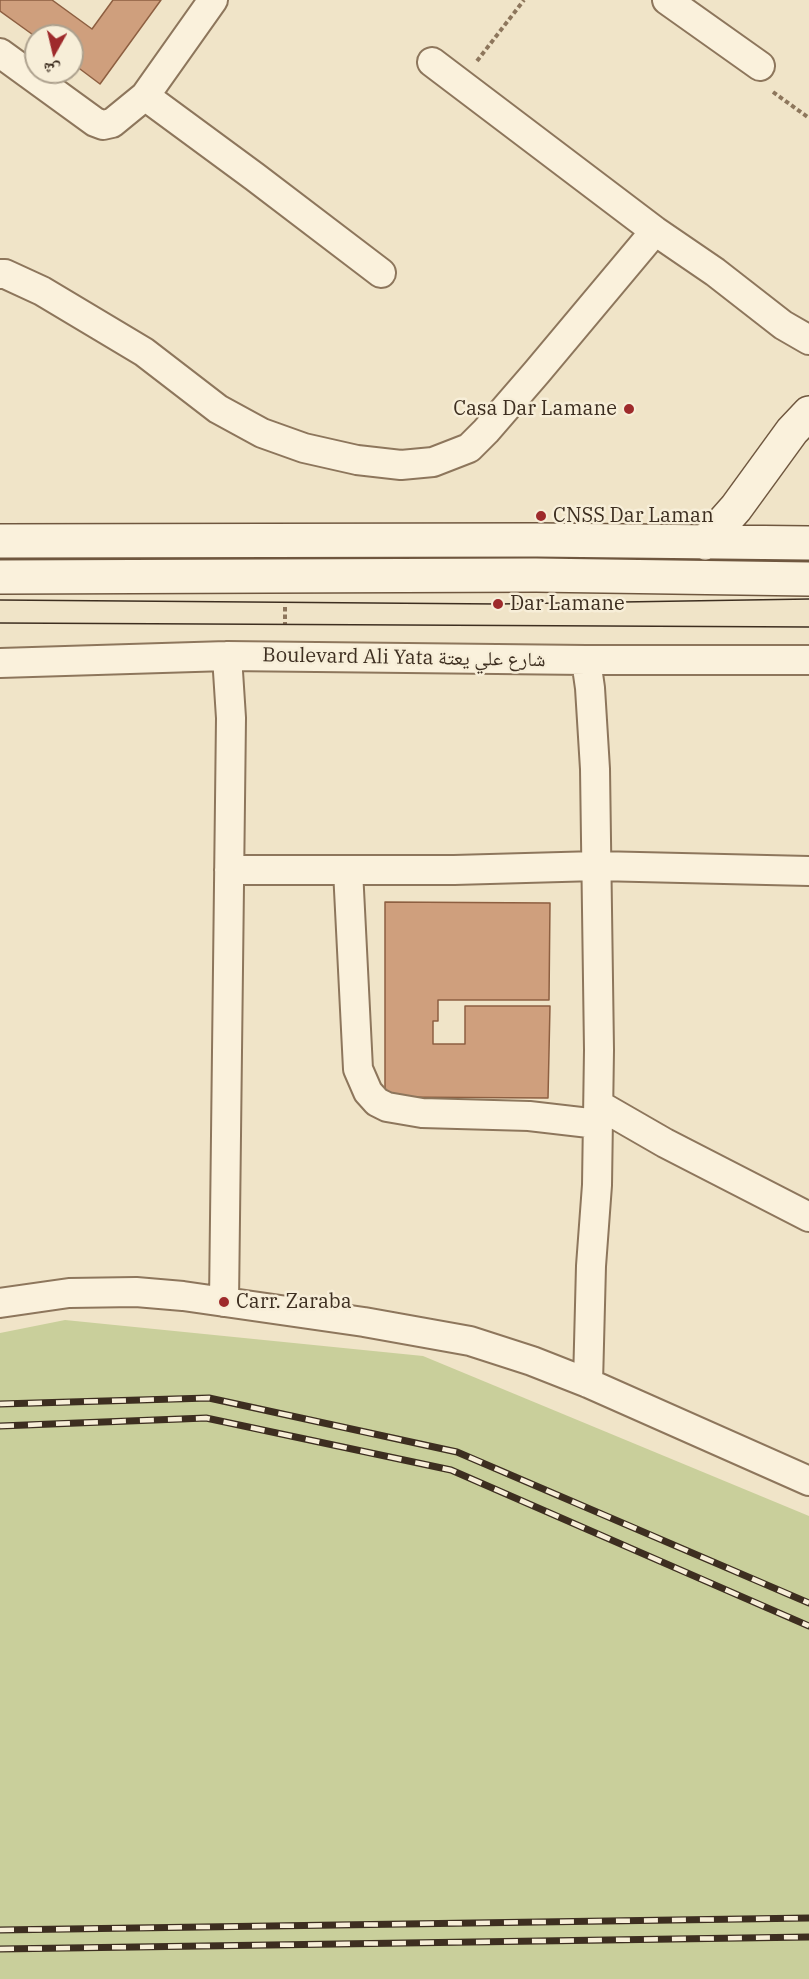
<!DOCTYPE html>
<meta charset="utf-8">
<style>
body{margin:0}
#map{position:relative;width:809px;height:1979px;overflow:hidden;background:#f0e4c8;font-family:"IBM Plex Serif","Noto Naskh Arabic",serif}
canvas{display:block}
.north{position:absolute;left:24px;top:24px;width:60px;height:60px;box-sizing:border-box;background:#f7eed8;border:2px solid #ada18e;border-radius:50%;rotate:188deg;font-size:16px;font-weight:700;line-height:24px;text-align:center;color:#3d2e20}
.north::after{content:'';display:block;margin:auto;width:21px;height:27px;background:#9e2a2b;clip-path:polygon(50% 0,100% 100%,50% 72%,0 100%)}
</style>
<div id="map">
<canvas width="809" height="1979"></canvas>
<div class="north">ش</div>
</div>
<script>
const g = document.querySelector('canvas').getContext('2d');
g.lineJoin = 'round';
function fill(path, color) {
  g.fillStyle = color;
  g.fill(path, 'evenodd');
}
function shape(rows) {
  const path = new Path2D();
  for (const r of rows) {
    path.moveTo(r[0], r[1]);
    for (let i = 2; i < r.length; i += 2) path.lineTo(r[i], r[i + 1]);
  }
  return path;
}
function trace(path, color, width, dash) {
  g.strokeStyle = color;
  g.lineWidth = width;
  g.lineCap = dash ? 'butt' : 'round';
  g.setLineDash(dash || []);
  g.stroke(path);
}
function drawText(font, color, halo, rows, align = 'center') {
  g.font = font + ' "IBM Plex Serif","Noto Naskh Arabic",serif';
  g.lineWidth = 5;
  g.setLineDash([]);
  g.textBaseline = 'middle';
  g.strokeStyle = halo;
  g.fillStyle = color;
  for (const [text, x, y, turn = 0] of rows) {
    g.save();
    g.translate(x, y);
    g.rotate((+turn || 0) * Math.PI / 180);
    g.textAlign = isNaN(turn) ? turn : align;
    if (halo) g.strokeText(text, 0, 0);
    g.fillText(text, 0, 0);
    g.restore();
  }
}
fill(shape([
 [65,1320,423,1356,809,1516,809,1979,0,1979,0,1333]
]), '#c9cf9b');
const building = shape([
 [0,0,52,0,92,29,113,0,161,0,100,84,72,63,72,36,36,37,0,11,0,0],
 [385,902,550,903,549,1000,438,1000,438,1021,433,1021,433,1044,465,1044,465,1006,550,1006,548,1098,385,1097,385,902]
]);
fill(building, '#cf9f7d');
trace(building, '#8d5f41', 1.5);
const street = shape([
 [667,0,760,66],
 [0,53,95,122,103,125,112,123,145,96,213,0],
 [432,62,655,231,715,272,783,325,809,340],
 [145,96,255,177,381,273],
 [0,274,5,274,42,291,144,352,218,409,262,433,304,448,357,460,401,465,433,462,469,448,486,431,537,372,655,231],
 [586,660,590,688,595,769,599,1050,597,1185,591,1266,588,1383],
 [0,663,227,656,586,660,809,660],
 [229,870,454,870,597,866,809,871],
 [348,870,358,1069,368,1092,377,1102,387,1107,422,1113,529,1116,598,1124],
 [599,1105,665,1143,809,1217],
 [224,1302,231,718,227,656],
 [0,1303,69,1293,136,1292,183,1296,364,1322,470,1341,532,1361,588,1383,809,1481]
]);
const secondary = shape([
 [0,541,537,540,809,543],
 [705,543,736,508,792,431,809,413],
 [0,577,536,575,809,579]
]);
trace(street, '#8d765c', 32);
trace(secondary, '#6f573f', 36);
trace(shape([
 [477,61,524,0],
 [773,92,809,118],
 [285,607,285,625]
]), '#8d765c', 4, [4.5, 3]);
trace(street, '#faf1dc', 28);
trace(secondary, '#faf1dc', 33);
trace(shape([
 [0,600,498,604,809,599],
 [0,623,809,627]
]), '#3d2e20', 1.5);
const rail = shape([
 [0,1404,209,1398,457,1452,809,1603],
 [0,1426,206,1418,451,1470,809,1626],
 [0,1930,809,1918],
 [0,1949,809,1937]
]);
trace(rail, '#3d2e20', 7);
trace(rail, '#f7eed8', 4.5, [14]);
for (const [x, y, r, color] of [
 [629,409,6,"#9e2a2b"],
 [541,516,6,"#9e2a2b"],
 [498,604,6,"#9e2a2b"],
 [224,1302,6,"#9e2a2b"]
]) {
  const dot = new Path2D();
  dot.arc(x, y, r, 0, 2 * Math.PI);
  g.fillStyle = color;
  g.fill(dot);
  trace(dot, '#f7eed8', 2);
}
drawText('20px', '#3d2e20', '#f7eed8', [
 ["Casa Dar Lamane",617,409,"right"],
 ["CNSS Dar Laman",553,516],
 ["Dar Lamane",510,604],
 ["Carr. Zaraba",236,1302]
], 'left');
drawText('20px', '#3d2e20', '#f7eed8', [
 ["Boulevard Ali Yata شارع علي يعتة",404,658,1]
]);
</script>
